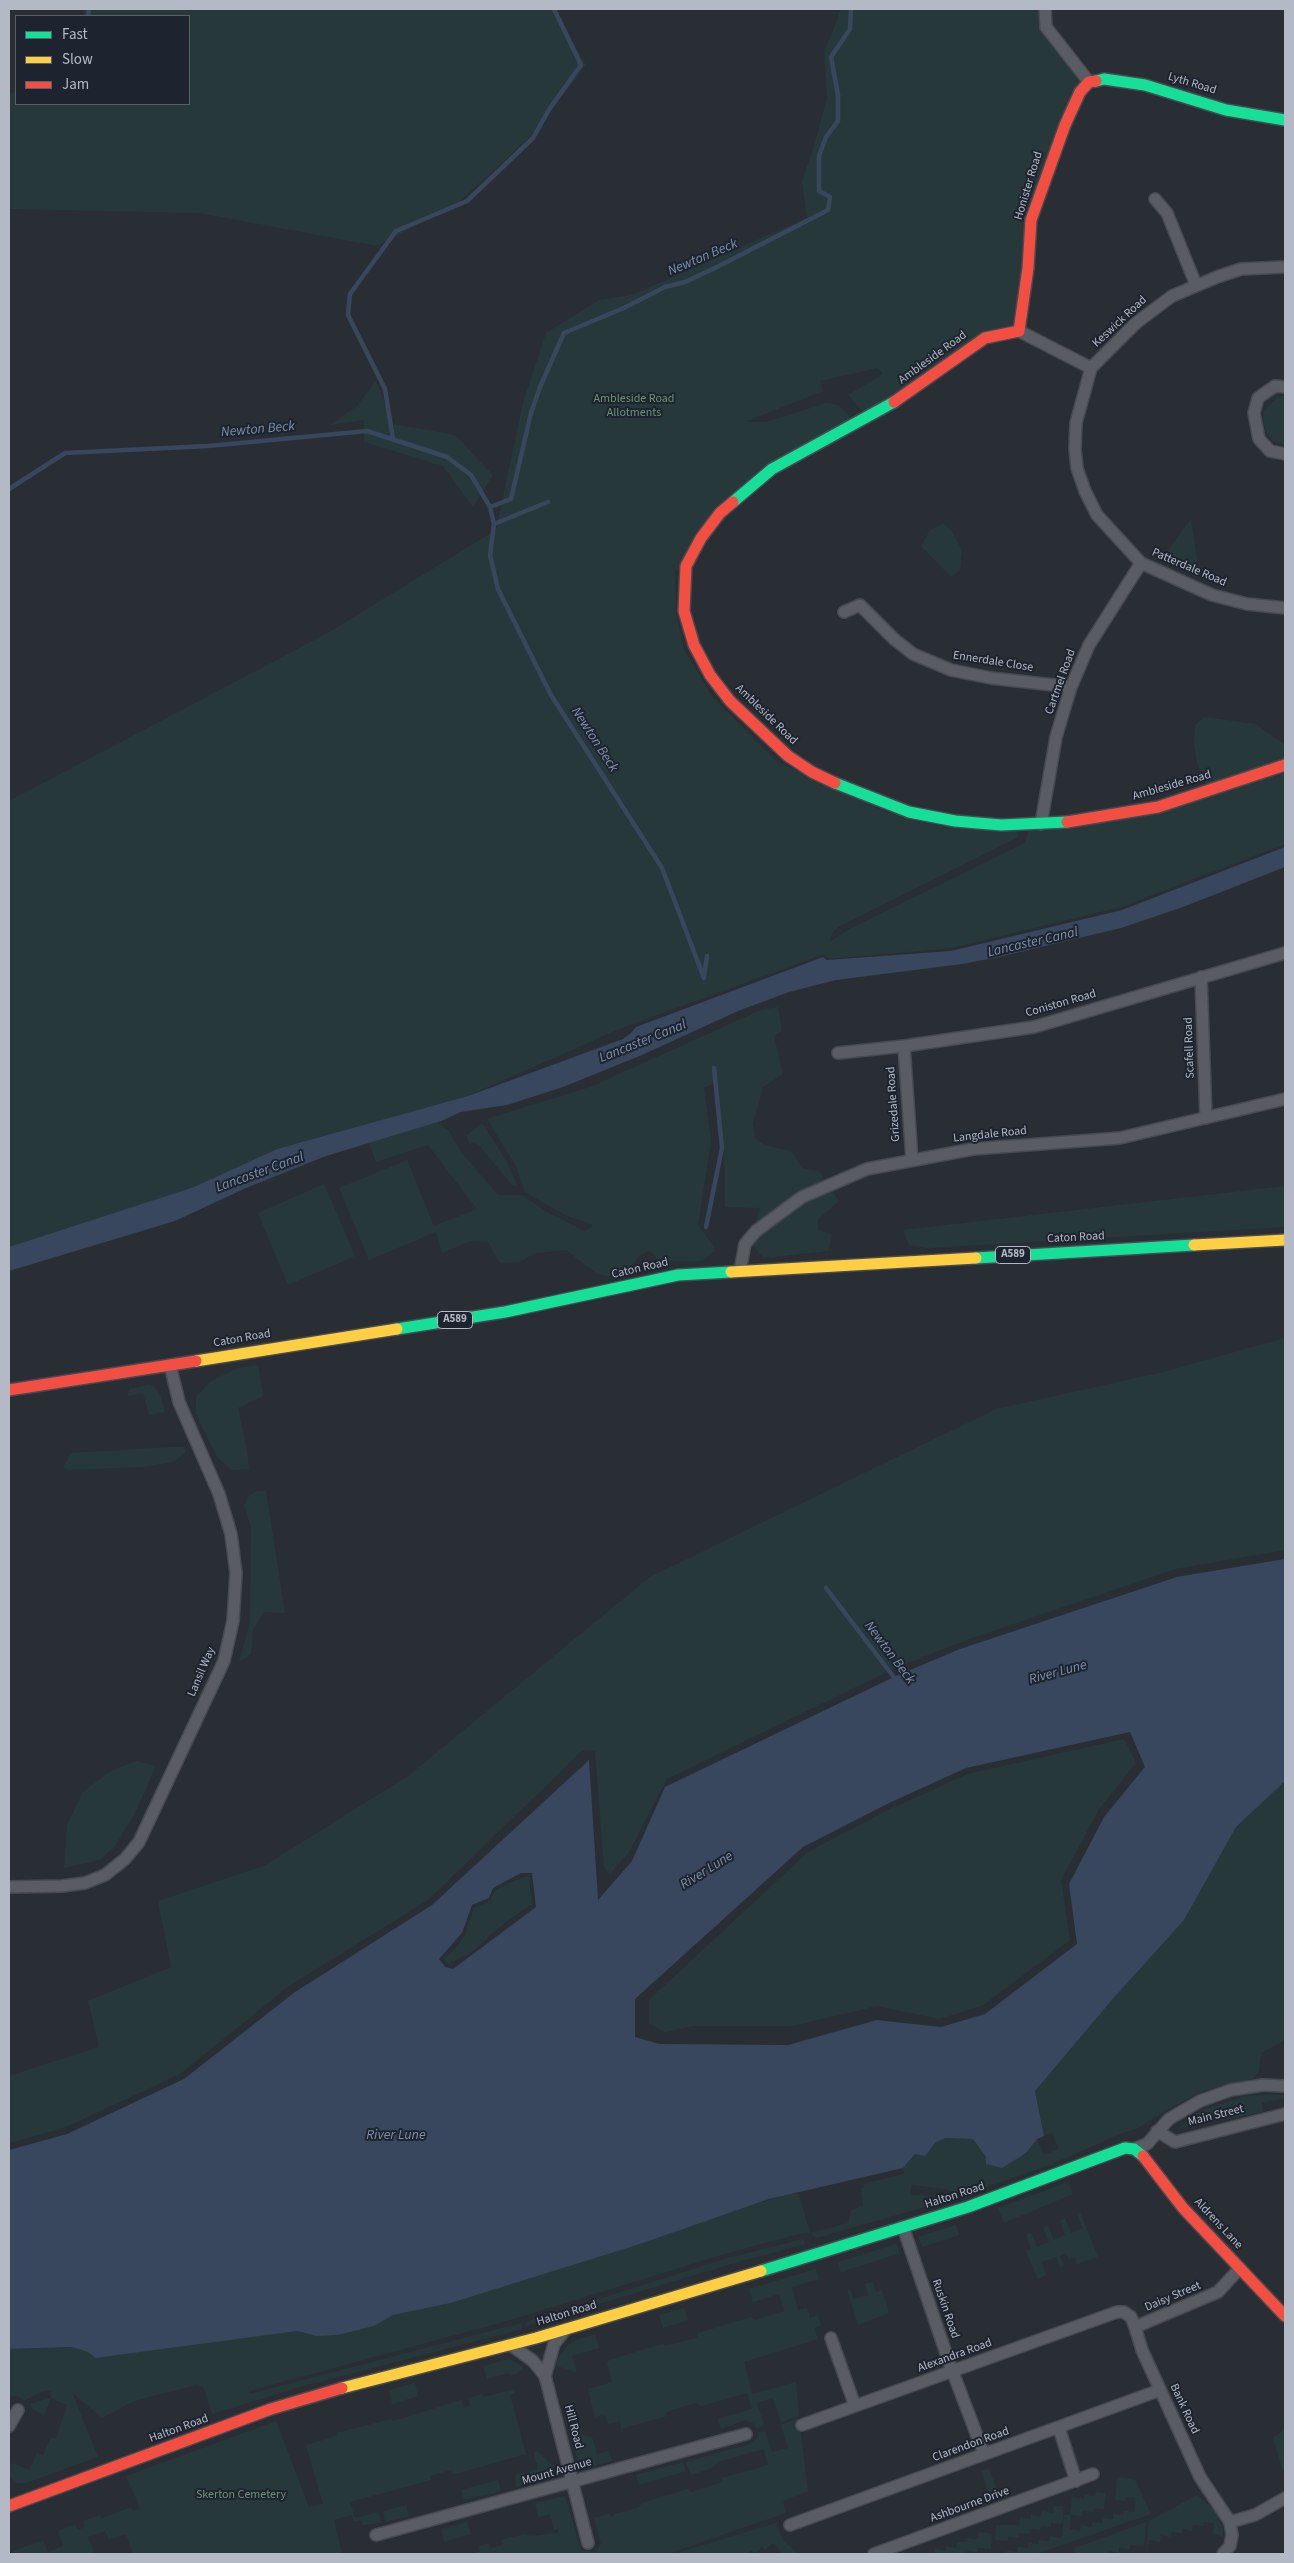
<!DOCTYPE html>
<style>
body{margin:0}
#map{position:relative;width:1294px;height:2563px;overflow:hidden;background:#292e35;font-family:"Source Sans 3",sans-serif}
canvas{display:block}
.frame{position:absolute;inset:0;border:10px solid #b3bac6;pointer-events:none}
.legend{position:absolute;left:15px;top:15px;width:175px;height:90px;box-sizing:border-box;background:#1d242f;border:1px solid #59606b;margin:0;padding:6px 9px;list-style:none;font-size:15px;color:#b3bac6}
.legend li{display:flex;align-items:center;gap:10px;height:25px}
.legend b{width:25px;border:1px solid #59606b}
</style>
<div id="map">
<canvas width="1294" height="2563"></canvas>
<div class="frame"></div>
<ul class="legend">
<li><b style="height:6px;background:#16e098"></b>Fast</li>
<li><b style="height:6px;background:#ffcf43"></b>Slow</li>
<li><b style="height:6px;background:#f24e42"></b>Jam</li>
</ul>
</div>
<script>
const g = document.querySelector('canvas').getContext('2d');
g.lineJoin = 'round';
function fill(path, color) {
  g.fillStyle = color;
  g.fill(path, 'evenodd');
}
function shape(rows) {
  const path = new Path2D();
  for (const r of rows) {
    path.moveTo(r[0], r[1]);
    for (let i = 2; i < r.length; i += 2) path.lineTo(r[i], r[i + 1]);
  }
  return path;
}
function trace(path, color, width, dash) {
  g.strokeStyle = color;
  g.lineWidth = width;
  g.lineCap = dash ? 'butt' : 'round';
  g.setLineDash(dash || []);
  g.stroke(path);
}
function drawText(font, color, halo, rows, align = 'center') {
  g.font = font + ' "Source Sans 3",sans-serif';
  g.lineWidth = 4;
  g.setLineDash([]);
  g.textBaseline = 'middle';
  g.strokeStyle = halo;
  g.fillStyle = color;
  for (const [text, x, y, turn = 0] of rows) {
    g.save();
    g.translate(x, y);
    g.rotate((+turn || 0) * Math.PI / 180);
    g.textAlign = isNaN(turn) ? turn : align;
    if (halo) g.strokeText(text, 0, 0);
    g.fillText(text, 0, 0);
    g.restore();
  }
}
fill(shape([
 [84,9,554,9,586,65,536,131,456,205,377,246,200,213,9,209,9,94,16,91,16,104,189,104,189,16,83,16],
 [841,9,1045,9,1046,27,1089,82,1036,208,1019,331,985,338,865,414,848,395,883,374,878,368,820,381,823,391,745,422,766,422,826,403,838,405,853,420,762,473,681,571,675,570,676,612,684,649,713,698,778,762,886,812,914,819,1017,828,1018,837,838,927,833,932,829,942,851,928,1025,843,1029,830,1160,813,1285,773,1285,844,1121,907,951,948,830,959,824,954,619,1029,468,1096,277,1149,194,1187,9,1247,9,801,326,634,496,530,523,403,546,333,599,300,632,295,807,218,802,181,812,153,827,98,824,53],
 [376,381,393,424,455,435,493,475,473,507,443,466,364,442,364,420,330,425,357,406],
 [1285,396,1285,446,1273,441,1267,434,1263,422,1264,410,1278,397],
 [1191,519,1199,575,1162,558],
 [944,523,952,532,962,550,960,570,951,577,921,546,930,530],
 [1205,717,1256,724,1285,745,1285,761,1208,787,1197,763,1194,743,1195,725],
 [778,1007,782,1031,774,1036,783,1074,763,1087,753,1123,755,1138,765,1145,791,1151,802,1168,819,1171,839,1201,818,1219,818,1230,832,1235,828,1251,764,1258,750,1243,760,1208,725,1207,724,1143,715,1083,704,1088,711,1142,698,1225,716,1250,702,1261,660,1262,650,1251,639,1256,622,1278,597,1274,566,1250,535,1253,520,1262,500,1263,488,1242,471,1241,442,1253,436,1232,369,1260,339,1188,407,1160,434,1226,477,1209,428,1145,376,1162,369,1143,436,1122,449,1131,461,1152,498,1195,522,1195,547,1212,585,1231,593,1225,565,1215,525,1192,516,1166,487,1119,590,1087,761,1010],
 [482,1123,507,1162,517,1186,512,1185,479,1145,473,1142,470,1144,466,1136],
 [324,1184,355,1256,288,1285,258,1213],
 [1285,1186,1285,1227,927,1248,909,1245,903,1230],
 [1285,1338,1285,1550,1175,1569,958,1643,893,1669,667,1779,629,1852,610,1874,604,1867,595,1751,583,1750,428,1900,289,1986,180,2074,64,2128,9,2143,9,2076,99,2047,88,2001,171,1967,158,1901,264,1866,408,1776,650,1577,996,1409,1163,1372],
 [258,1365,263,1396,238,1408,247,1450,249,1469,231,1470,217,1457,196,1414,196,1397,211,1381,238,1368],
 [149,1385,155,1387,160,1395,165,1412,149,1415,143,1393,128,1396,129,1389],
 [172,1447,183,1447,186,1452,174,1462,141,1467,67,1470,63,1468,71,1453],
 [257,1491,266,1491,285,1613,264,1612,253,1630,251,1654,239,1662,250,1622,251,1528,244,1505,249,1496],
 [1124,1739,1136,1763,1099,1809,1061,1880,1070,1940,982,2006,939,2019,877,2006,793,2026,693,2026,665,2032,649,2023,649,2000,808,1852,890,1809,968,1774],
 [136,1761,156,1766,135,1813,115,1846,100,1860,64,1868,67,1825,83,1792,111,1771],
 [1285,1781,1285,2040,1261,2053,1259,2071,1252,2079,1203,2091,1168,2109,1138,2128,1122,2133,1052,2164,959,2196,946,2189,911,2185,910,2195,939,2196,949,2200,816,2238,810,2233,798,2234,728,2253,507,2321,249,2391,250,2394,521,2323,522,2329,300,2387,212,2414,204,2388,197,2385,134,2401,102,2418,72,2392,98,2457,26,2483,17,2483,9,2476,9,2465,13,2463,29,2470,37,2453,43,2455,51,2437,56,2439,67,2405,51,2398,44,2415,33,2409,30,2404,51,2398,50,2391,40,2392,24,2401,19,2397,9,2395,9,2349,72,2347,88,2352,297,2331,316,2336,373,2326,393,2315,451,2303,637,2245,717,2215,794,2193,799,2195,810,2233,848,2223,851,2210,863,2206,861,2188,864,2187,863,2184,904,2174,903,2168,915,2153,925,2156,936,2142,946,2138,973,2139,986,2157,1026,2153,1037,2139,1044,2155,1059,2149,1052,2133,1044,2136,1035,2091,1111,2001,1184,1920,1236,1827],
 [529,1876,532,1904,507,1921,469,1954,448,1964,443,1959,454,1950,465,1935,474,1908,489,1902,496,1890,520,1878],
 [1267,2095,1285,2095,1285,2098,1262,2103,1263,2112,1178,2128,1199,2112,1214,2106,1246,2096],
 [1068,2182,1073,2194,1004,2223,998,2208],
 [1080,2212,1098,2257,1077,2264,1075,2257,1069,2259,1066,2253,1060,2256,1065,2266,1060,2267,1056,2257,1042,2262,1046,2275,1038,2279,1026,2251,1031,2249,1026,2235,1031,2233,1037,2247,1049,2242,1043,2228,1048,2226,1054,2240,1065,2235,1060,2221,1065,2218,1071,2233,1083,2228,1077,2214],
 [956,2225,959,2235,922,2247,918,2237],
 [804,2239,805,2244,731,2264,526,2326,526,2322,728,2258],
 [896,2244,900,2253,841,2272,838,2262],
 [816,2269,819,2279,792,2287,798,2310,807,2308,810,2318,818,2315,821,2325,814,2328,818,2339,744,2362,752,2394,796,2382,799,2416,781,2422,773,2398,757,2403,764,2425,757,2429,753,2423,746,2420,721,2429,718,2419,752,2409,747,2393,701,2406,696,2403,672,2410,666,2413,667,2416,621,2429,620,2421,609,2424,604,2415,595,2417,588,2389,612,2382,607,2363,609,2360,662,2344,665,2346,697,2338,698,2333,752,2317,755,2320,784,2311,779,2294,753,2302,749,2289],
 [873,2282,876,2292,882,2290,889,2313,858,2325,847,2290,850,2289,854,2299,868,2295,865,2284],
 [684,2308,688,2320,663,2328,659,2315],
 [595,2334,599,2348,572,2356,577,2372,556,2366,557,2360,568,2345,578,2339],
 [509,2359,523,2367,518,2374,510,2375,509,2373,487,2379,483,2366],
 [415,2383,418,2396,392,2404,389,2390],
 [514,2389,515,2393,510,2395,526,2454,459,2473,453,2474,452,2470,430,2476,431,2480,350,2502,355,2518,378,2512,382,2523,363,2525,362,2520,354,2522,352,2515,334,2520,342,2554,133,2554,126,2534,109,2540,105,2531,88,2537,94,2552,89,2554,15,2554,13,2551,43,2540,48,2552,63,2546,58,2531,75,2524,78,2530,85,2527,83,2521,100,2515,101,2519,131,2507,133,2511,140,2508,126,2476,276,2421,309,2507,323,2504,306,2445,337,2436,337,2433,391,2419,392,2421,397,2420,461,2400,464,2408,470,2406,468,2398,482,2394,484,2397],
 [574,2406,582,2435,592,2437,597,2454,609,2451,612,2461,580,2469,565,2408],
 [799,2418,808,2491,783,2501,786,2513,667,2554,463,2554,480,2552,479,2546,489,2543,491,2548,502,2545,501,2540,525,2534,531,2536,558,2533,558,2529,554,2530,550,2514,538,2517,535,2503,565,2496,581,2550,596,2552,601,2544,594,2518,609,2514,613,2518,614,2514,637,2508,644,2502,688,2489,691,2492,723,2482,722,2478,768,2465,764,2449,718,2462,713,2468,691,2475,685,2462,750,2444,757,2438,758,2432,765,2431,772,2452,788,2448,781,2425],
 [1284,2430,1285,2470,1283,2471,1273,2438],
 [537,2451,560,2474,516,2487,515,2475,538,2469,534,2453],
 [683,2462,686,2471,639,2485,636,2475],
 [989,2468,1000,2498,991,2500,981,2471],
 [1117,2477,1135,2480,1151,2514,1036,2554,1006,2554,1007,2551,1017,2552,1018,2547,1028,2548,1028,2543,1038,2544,1039,2540,1049,2541,1050,2536,1062,2538,1064,2515,1070,2515,1072,2497,1084,2499,1085,2495,1095,2496,1096,2492,1106,2493,1104,2509,1094,2508,1093,2512,1083,2511,1082,2516,1071,2515,1070,2529,1080,2531,1081,2525,1092,2527,1092,2522,1102,2523,1103,2518,1113,2519,1113,2514,1123,2515,1124,2511,1134,2512,1136,2498,1126,2497,1125,2501,1115,2500],
 [498,2480,501,2491,464,2500,461,2490],
 [1197,2495,1212,2508,1220,2521,1223,2527,1223,2538,1213,2533,1214,2523,1204,2522,1203,2526,1193,2525,1192,2531,1183,2529,1182,2533,1172,2532,1171,2537,1161,2535,1160,2542,1149,2540,1146,2554,1149,2521],
 [406,2505,409,2516,385,2522,383,2511],
 [1054,2506,1064,2506,1062,2524,1051,2523,1051,2527,1041,2526,1040,2530,1030,2529,1029,2534,1019,2533,1019,2538,1008,2537,1008,2541,995,2540,996,2525,1019,2525,1020,2517,1031,2519,1031,2515,1041,2517,1042,2511,1053,2513],
 [467,2522,471,2534,444,2542,441,2529],
 [1146,2522,1144,2546,1130,2545,1130,2549,1119,2548,1119,2553,1109,2551,1108,2554,1074,2554,1075,2548],
 [776,2523,783,2540,798,2554,783,2554,773,2543,765,2550,762,2547,755,2553,751,2550,747,2554,674,2554],
 [979,2532,992,2534,991,2549,978,2548,977,2552,967,2551,966,2554,922,2554,935,2554,935,2549,945,2551,946,2546,956,2548,957,2542,967,2542,968,2538,978,2539]
]), '#27383b');
fill(shape([
 [1285,847,1285,867,1183,907,1121,928,999,957,962,964,836,980,789,992,738,1011,642,1055,563,1087,507,1105,461,1112,441,1121,326,1156,246,1188,175,1221,9,1271,9,1247,194,1187,277,1149,468,1096,623,1039,630,1034,636,1027,823,957,827,960,951,951,1122,910],
 [1285,1559,1285,1781,1236,1827,1184,1920,1111,2001,1035,2091,1044,2136,1037,2139,1026,2153,1002,2168,986,2164,986,2157,973,2139,946,2138,936,2142,925,2156,915,2154,903,2168,769,2199,637,2245,451,2303,393,2315,374,2326,337,2335,316,2336,297,2331,95,2358,88,2352,72,2347,9,2349,9,2150,67,2134,184,2079,295,1992,432,1905,589,1760,598,1900,632,1861,665,1787,896,1676,960,1649,1177,1577],
 [1130,1732,1145,1767,1104,1817,1069,1884,1077,1944,985,2014,941,2027,877,2020,788,2045,659,2044,635,2037,635,1999,803,1847,887,1804,966,1768],
 [521,1873,532,1873,536,1907,453,1969,445,1967,439,1959,462,1933,472,1905,489,1898,493,1888]
]), '#38475d');
trace(shape([
 [88,16,89,9],
 [393,439,385,389,348,315,350,294,396,231,467,201,533,138,550,108,581,65,554,9],
 [9,489,65,453,208,446,367,431,447,457,471,475,490,507,494,524,490,555,498,589,551,695,662,868,704,978],
 [490,507,511,499,531,413,540,387,564,333,624,308,665,287,685,282,717,267,828,210,830,197,819,191,819,156,826,137,838,121,838,95,831,57,850,29,851,9],
 [494,524,548,502],
 [704,977,707,956],
 [706,1227,722,1148,714,1068],
 [826,1588,896,1680]
]), '#38475d', 4.5);
const street = shape([
 [1045,9,1046,27,1089,82],
 [1155,199,1167,213,1196,285],
 [1285,267,1241,269,1217,277,1172,296,1136,323,1091,368,1076,423,1075,449,1077,468,1085,491,1097,515,1141,563,1212,595,1247,604,1285,608],
 [1019,331,1091,368],
 [1285,387,1275,386,1258,398,1254,413,1259,439,1270,451,1285,454],
 [844,612,860,605,894,639,913,654,951,670,991,678,1071,687],
 [1041,824,1056,737,1071,687,1089,645,1141,563],
 [1201,977,1206,1118],
 [904,1046,912,1160],
 [838,1053,904,1046,1034,1027,1285,953],
 [740,1271,745,1244,756,1231,802,1197,867,1169,973,1149,1120,1138,1285,1099],
 [9,1887,62,1886,85,1883,105,1875,125,1859,139,1842,224,1661,233,1621,236,1573,231,1534,219,1494,179,1402,170,1365],
 [1157,2131,1175,2142,1285,2114],
 [1134,2149,1147,2144,1169,2119,1200,2101,1231,2090,1263,2085,1285,2086],
 [903,2227,949,2362,984,2454],
 [1135,2327,1218,2292,1240,2268],
 [831,2338,855,2406],
 [511,2345,533,2361,545,2376,588,2543],
 [545,2376,554,2344,565,2330],
 [802,2425,1117,2312,1124,2312,1131,2317,1135,2327,1142,2350,1200,2477,1230,2522,1232,2535,1230,2546,1223,2554],
 [9,2426,18,2410],
 [1059,2428,1076,2481],
 [1230,2522,1255,2515,1285,2498],
 [790,2525,1160,2390],
 [376,2535,746,2434],
 [874,2554,1093,2474]
]);
const fast = shape([
 [1096,81,1104,79,1145,85,1226,110,1285,120],
 [733,502,772,469,894,402],
 [835,783,909,812,955,821,1001,825,1067,822],
 [976,1258,1194,1245],
 [397,1329,505,1312,678,1275,731,1272],
 [761,2271,968,2207,1125,2148,1134,2149,1143,2156]
]);
const slow = shape([
 [1194,1245,1285,1240],
 [731,1272,976,1258],
 [196,1361,397,1329],
 [342,2388,536,2338,761,2271]
]);
const jam = shape([
 [894,402,985,338,1019,331,1028,268,1031,220,1065,125,1080,92,1089,82,1096,81],
 [733,502,720,513,701,538,686,566,684,611,694,645,710,675,730,701,788,756,812,772,835,783],
 [1067,822,1158,807,1285,765],
 [9,1390,196,1361],
 [1143,2156,1183,2208,1285,2316],
 [9,2506,271,2409,342,2388]
]);
trace(street, '#474a50', 14);
trace(fast, '#474a50', 14);
trace(slow, '#474a50', 14);
trace(jam, '#474a50', 14);
trace(street, '#595c63', 11);
trace(fast, '#16e098', 11);
trace(slow, '#ffcf43', 11);
trace(jam, '#f24e42', 11);
for (const [x, y, w] of [
 [1013,1255,35],
 [455,1320,35]
]) {
  const box = new Path2D();
  box.roundRect(x - w / 2, y - 8.5, w, 17, 4);
  g.fillStyle = '#1d242f';
  g.fill(box);
  trace(box, '#b3bac6', 1);
}
drawText('bold 11px', '#b3bac6', null, [
 ["A589",1013,1255],
 ["A589",455,1320]
]);
drawText('12px', '#b3bac6', '#1d242f', [
 ["Lyth Road",1192,84,17],
 ["Honister Road",1029,186,-73],
 ["Keswick Road",1120,322,-43],
 ["Ambleside Road",933,358,-36],
 ["Patterdale Road",1189,568,23],
 ["Ennerdale Close",993,662,9],
 ["Cartmel Road",1061,682,-70],
 ["Ambleside Road",766,715,44],
 ["Ambleside Road",1172,786,-16],
 ["Coniston Road",1061,1004,-16],
 ["Scafell Road",1190,1048,-92],
 ["Grizedale Road",894,1104,-94],
 ["Langdale Road",990,1135,-6],
 ["Caton Road",1076,1238,-3],
 ["Caton Road",640,1269,-13],
 ["Caton Road",242,1339,-10],
 ["Lansil Way",202,1672,-67],
 ["Main Street",1216,2116,-14],
 ["Halton Road",955,2196,-18],
 ["Aldrens Lane",1218,2224,47],
 ["Daisy Street",1173,2297,-23],
 ["Ruskin Road",945,2309,71],
 ["Halton Road",567,2314,-17],
 ["Alexandra Road",955,2356,-20],
 ["Bank Road",1184,2409,65],
 ["Hill Road",573,2427,75],
 ["Halton Road",179,2429,-20],
 ["Clarendon Road",971,2445,-20],
 ["Mount Avenue",557,2472,-16],
 ["Ashbourne Drive",970,2505,-20]
]);
drawText('12px', '#6b9576', '#1d242f', [
 ["Ambleside Road",634,399],
 ["Allotments",634,413],
 ["Skerton Cemetery",241,2495]
]);
drawText('italic 14px', '#7c8fab', '#1d242f', [
 ["Newton Beck",703,258,-23],
 ["Newton Beck",258,430,-5],
 ["Newton Beck",594,740,57],
 ["Lancaster Canal",1033,943,-13],
 ["Lancaster Canal",643,1042,-22],
 ["Lancaster Canal",260,1173,-20],
 ["Newton Beck",889,1653,53],
 ["River Lune",1058,1673,-15],
 ["River Lune",707,1871,-32],
 ["River Lune",396,2136]
]);
</script>
